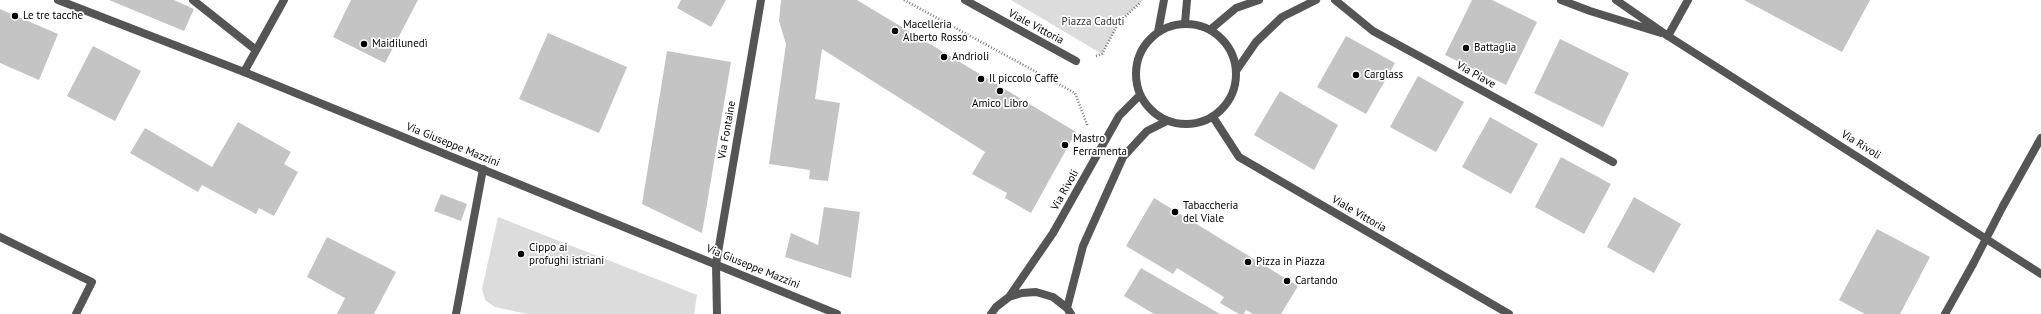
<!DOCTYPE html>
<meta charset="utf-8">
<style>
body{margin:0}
canvas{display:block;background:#fff}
</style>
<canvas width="2041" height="314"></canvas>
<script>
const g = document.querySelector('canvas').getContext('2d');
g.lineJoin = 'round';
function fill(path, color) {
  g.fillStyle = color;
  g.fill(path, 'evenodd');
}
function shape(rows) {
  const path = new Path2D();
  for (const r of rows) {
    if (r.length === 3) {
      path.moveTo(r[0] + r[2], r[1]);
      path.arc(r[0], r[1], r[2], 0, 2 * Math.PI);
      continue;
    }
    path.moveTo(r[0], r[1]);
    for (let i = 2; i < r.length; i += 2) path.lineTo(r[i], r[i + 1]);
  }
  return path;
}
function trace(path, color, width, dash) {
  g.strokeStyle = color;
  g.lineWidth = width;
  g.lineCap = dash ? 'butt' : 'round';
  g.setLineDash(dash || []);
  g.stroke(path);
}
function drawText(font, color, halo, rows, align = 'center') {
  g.font = font + ' "PT Sans",sans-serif';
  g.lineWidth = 3.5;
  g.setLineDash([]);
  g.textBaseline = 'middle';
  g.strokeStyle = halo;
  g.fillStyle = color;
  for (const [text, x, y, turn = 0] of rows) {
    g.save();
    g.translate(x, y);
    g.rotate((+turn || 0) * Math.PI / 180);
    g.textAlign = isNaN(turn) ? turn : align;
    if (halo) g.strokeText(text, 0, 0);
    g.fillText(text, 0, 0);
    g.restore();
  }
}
fill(shape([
 [1011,0,1143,0,1119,22,1102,54],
 [498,217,697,295,694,314,527,314,495,307,485,300,482,289]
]), '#dcdcdc');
fill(shape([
 [109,0,174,0,194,9,184,31],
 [351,0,418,0,385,63,333,37],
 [681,0,726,0,711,27,677,8],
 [781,0,857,0,1076,132,1031,213,1005,198,1007,193,972,174,985,152,822,49,815,99,840,103,828,181,809,179,810,170,769,164,786,44,779,21],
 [1472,0,1492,0,1537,22,1506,85,1445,55],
 [1744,0,1870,0,1842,52],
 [0,9,58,34,39,80,0,63],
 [548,33,627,67,599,133,519,99],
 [1346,36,1395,63,1366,114,1317,87],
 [1560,39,1629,73,1603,127,1534,93],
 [93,46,141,71,115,121,67,96],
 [667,51,731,62,702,233,642,204],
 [1418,76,1464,102,1436,152,1390,127],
 [1280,91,1338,125,1314,170,1254,135],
 [1490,117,1538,144,1511,194,1462,167],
 [238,122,291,152,284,164,298,172,274,216,259,208,256,214,202,185,198,192,130,153,145,128,212,167],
 [1561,157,1611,184,1584,234,1535,207],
 [441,194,467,204,461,221,434,211],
 [1634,197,1681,224,1654,273,1607,247],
 [1154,198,1298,286,1281,314,1253,314,1246,310,1244,314,1239,314,1220,303,1224,297,1177,268,1173,274,1126,246],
 [824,207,860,212,851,278,785,257,791,233,818,245],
 [1877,229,1930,257,1900,314,1865,314,1839,300],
 [327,237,396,272,374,314,337,314,345,298,307,277],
 [1141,268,1220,314,1154,314,1124,296]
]), '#c4c4c4');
trace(shape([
 [904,0,1075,93,1088,127],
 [1096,56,1102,54,1119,22,1141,2]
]), '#777', 2.5, [1, 2]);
trace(shape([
 [456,314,483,169]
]), '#555', 8);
trace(shape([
 [193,0,256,50],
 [965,0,1076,61],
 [1335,0,1373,31,1613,162],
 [1668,36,1688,0],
 [244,72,284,0],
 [1213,117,1239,157,1509,314],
 [2003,206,2041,138],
 [0,237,92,282,76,314],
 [717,314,716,264,761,0],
 [1945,314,1973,264]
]), '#555', 8);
trace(shape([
 [58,0,244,72,837,314],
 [1561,0,1590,11,1661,33],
 [1616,0,1668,36,2041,274],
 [1185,23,1187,0],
 [1186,74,50],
 [1211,29,1236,8,1259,0],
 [1158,32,1164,0],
 [1236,71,1256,42,1282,17,1316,0],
 [1009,297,1053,233,1119,116,1140,95],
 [1067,308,1083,246,1123,157,1147,131,1167,121],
 [991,314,996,307,1009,297,1022,293,1036,292,1053,297,1067,308,1071,314]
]), '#555', 8);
trace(shape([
 [1973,264,2003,206]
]), '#555', 8);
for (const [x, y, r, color] of [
 [15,16,4,"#000"],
 [895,31,4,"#000"],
 [364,44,4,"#000"],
 [1466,48,4,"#000"],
 [944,57,4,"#000"],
 [1356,75,4,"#000"],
 [981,79,4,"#000"],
 [1000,91,4,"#000"],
 [1065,145,4,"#000"],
 [1175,212,4,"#000"],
 [521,254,4,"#000"],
 [1248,262,4,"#000"],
 [1287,281,4,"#000"]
]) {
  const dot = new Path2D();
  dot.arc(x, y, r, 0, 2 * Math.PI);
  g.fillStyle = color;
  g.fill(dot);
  trace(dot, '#fff', 1.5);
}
drawText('11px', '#000', '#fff', [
 ["Le tre tacche",23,16],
 ["Macelleria",903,25],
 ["Alberto Rosso",903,38],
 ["Maidilunedì",372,44],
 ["Battaglia",1474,48],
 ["Andrioli",952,57],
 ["Carglass",1364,75],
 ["Il piccolo Caffè",989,79],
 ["Amico Libro",1000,104,"center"],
 ["Mastro",1073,139],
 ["Ferramenta",1073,152],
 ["Tabaccheria",1183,206],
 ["del Viale",1183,219],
 ["Cippo ai",529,248],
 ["profughi istriani",529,261],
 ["Pizza in Piazza",1256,262],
 ["Cartando",1295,281]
], 'left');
drawText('11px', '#333', '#fff', [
 ["Piazza Caduti",1093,22]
]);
drawText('11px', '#000', '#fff', [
 ["Viale Vittoria",1036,27,28],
 ["Via Piave",1476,75,29],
 ["Via Fontaine",727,130,-80],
 ["Via Giuseppe Mazzini",453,145,22],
 ["Via Rivoli",1861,145,32],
 ["Via Rivoli",1065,190,-61],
 ["Viale Vittoria",1359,214,30],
 ["Via Giuseppe Mazzini",753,267,22]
]);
</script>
